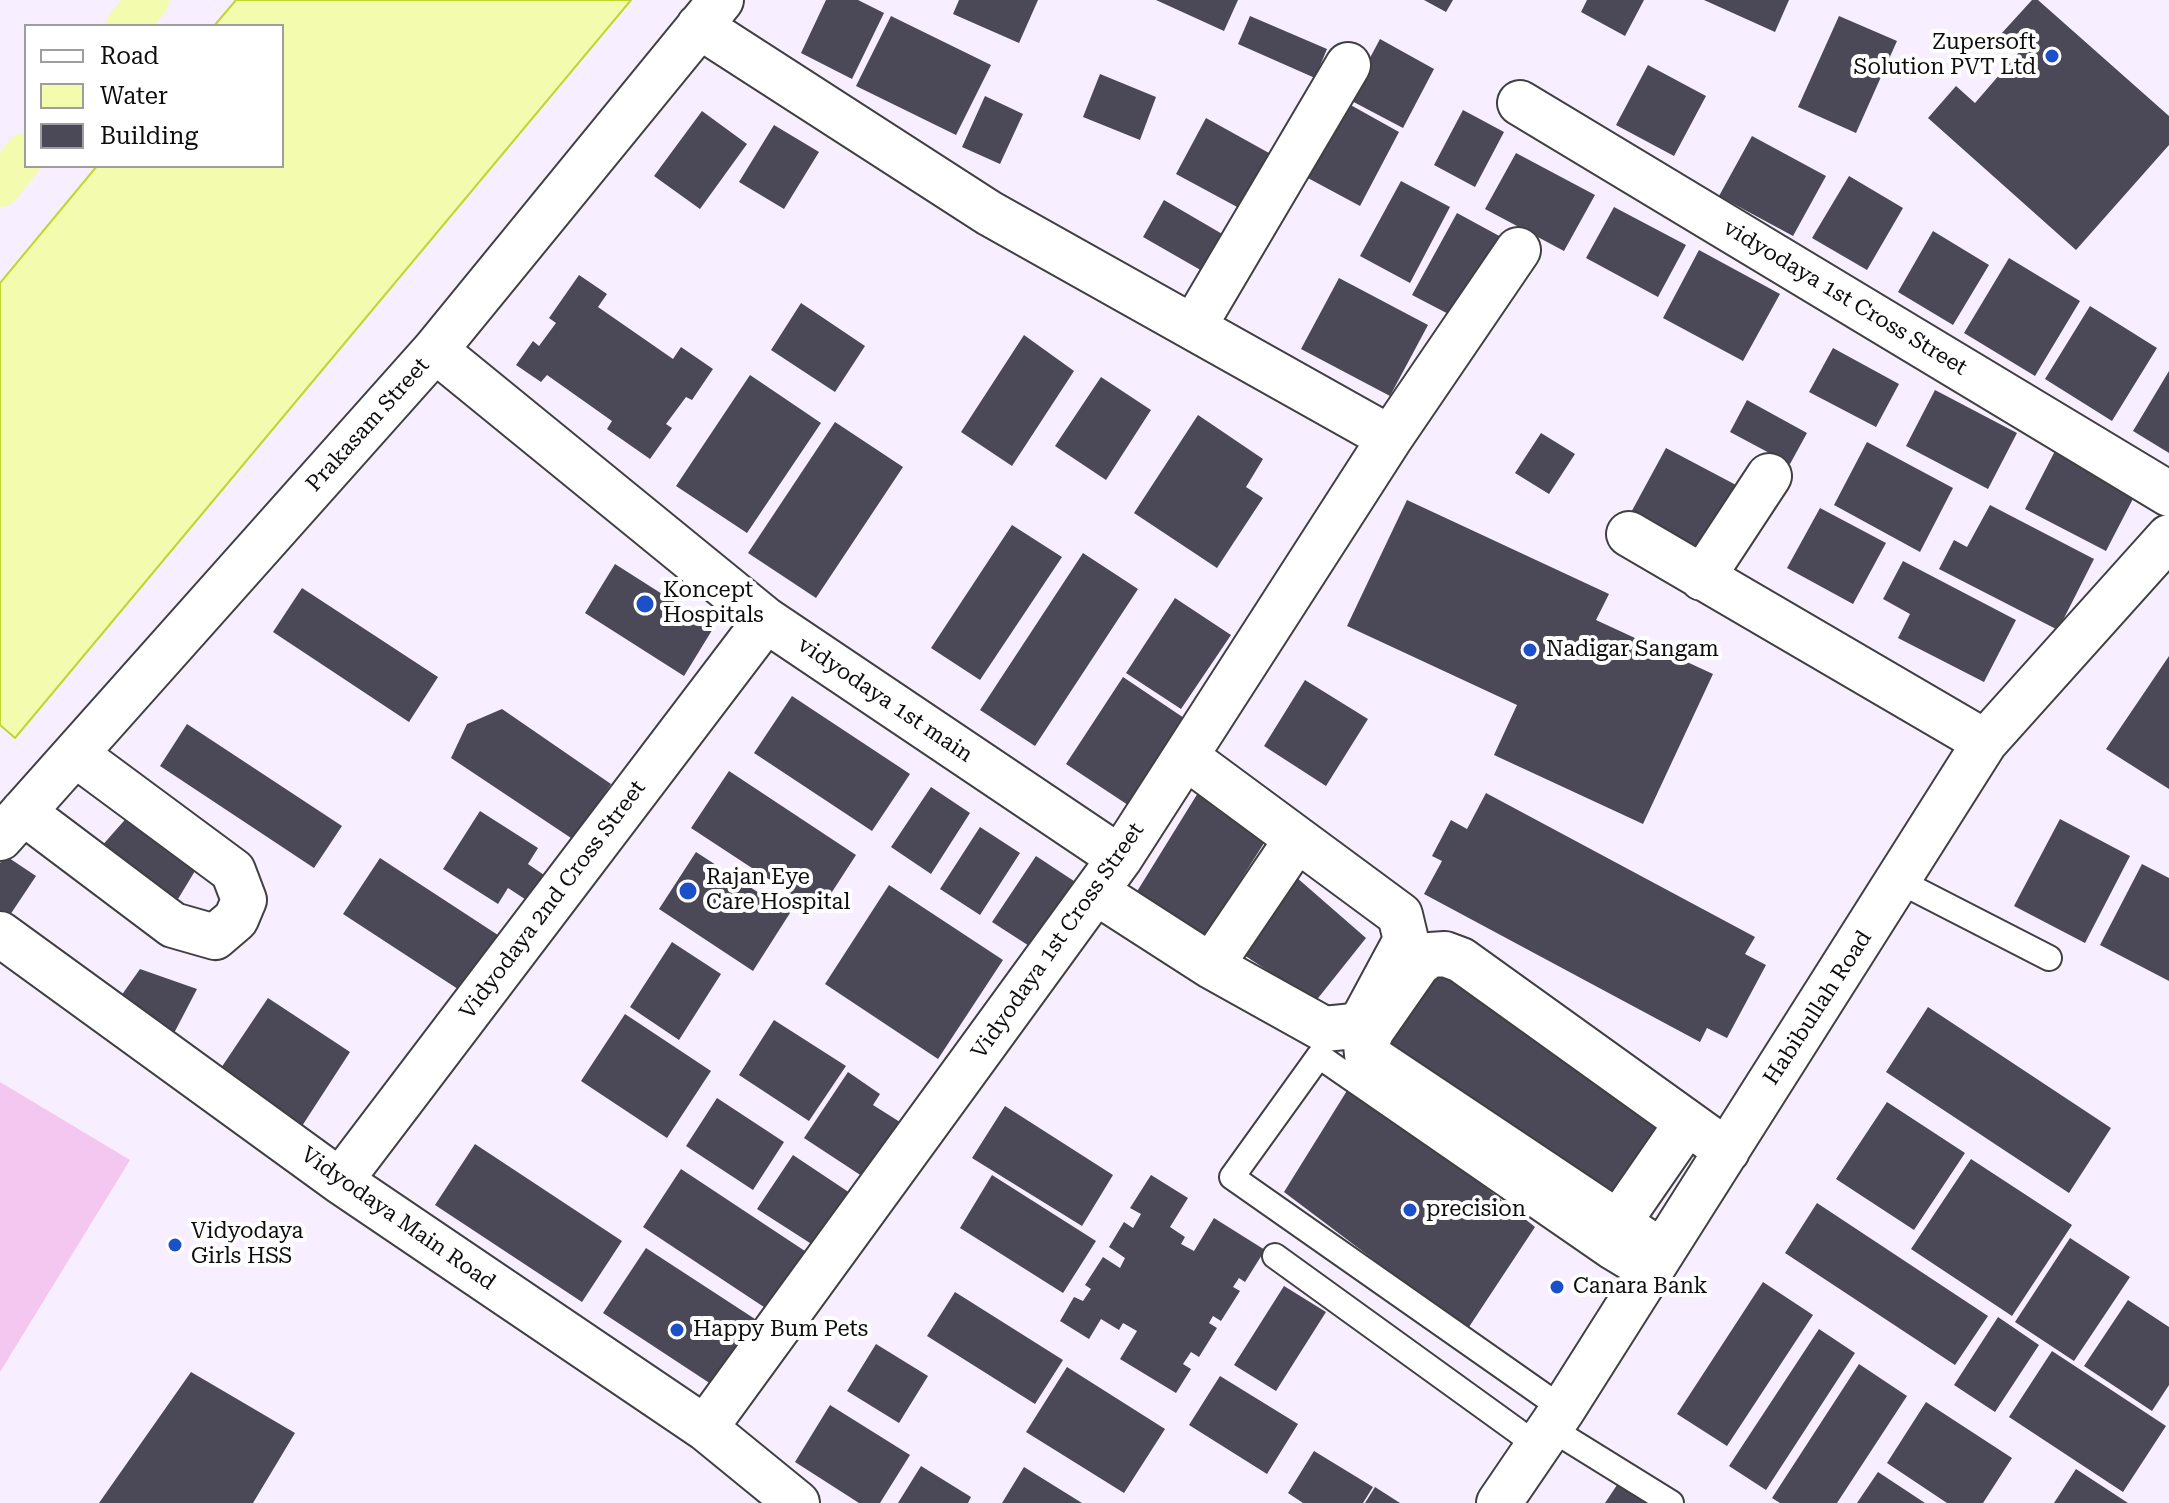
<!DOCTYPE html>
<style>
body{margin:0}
#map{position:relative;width:2169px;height:1503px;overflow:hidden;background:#f7eeff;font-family:"Roboto Serif",serif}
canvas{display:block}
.legend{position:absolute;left:24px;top:24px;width:260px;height:144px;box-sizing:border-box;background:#fff;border:2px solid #9e9e9e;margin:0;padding:10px 14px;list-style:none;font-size:24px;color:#0d0d0d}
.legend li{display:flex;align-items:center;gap:16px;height:40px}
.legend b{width:40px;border:2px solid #9e9e9e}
</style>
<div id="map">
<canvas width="2169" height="1503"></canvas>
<ul class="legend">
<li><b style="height:10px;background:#fff"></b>Road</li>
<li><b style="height:22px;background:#f2fbae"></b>Water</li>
<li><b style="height:22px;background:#4b4957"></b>Building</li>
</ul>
</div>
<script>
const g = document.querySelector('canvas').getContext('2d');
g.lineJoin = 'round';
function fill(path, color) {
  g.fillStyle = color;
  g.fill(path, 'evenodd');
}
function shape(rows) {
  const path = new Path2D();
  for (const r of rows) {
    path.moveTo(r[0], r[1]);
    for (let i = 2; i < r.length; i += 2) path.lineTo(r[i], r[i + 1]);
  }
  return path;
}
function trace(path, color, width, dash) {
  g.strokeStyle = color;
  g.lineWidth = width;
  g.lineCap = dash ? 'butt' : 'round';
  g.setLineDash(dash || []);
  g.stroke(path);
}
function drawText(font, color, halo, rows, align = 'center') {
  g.font = font + ' "Roboto Serif",serif';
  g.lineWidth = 8;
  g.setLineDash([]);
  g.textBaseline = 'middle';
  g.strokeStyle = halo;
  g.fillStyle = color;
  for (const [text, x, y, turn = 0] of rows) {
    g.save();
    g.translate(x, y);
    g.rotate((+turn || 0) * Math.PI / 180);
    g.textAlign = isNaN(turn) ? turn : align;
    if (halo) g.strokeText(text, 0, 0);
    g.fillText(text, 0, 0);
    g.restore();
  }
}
fill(shape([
 [0,1082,130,1160,0,1372]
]), '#f3c7ef');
const water = shape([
 [236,0,631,0,15,738,0,725,0,283,97,166,282,166,282,26,214,26,236,0]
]);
fill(water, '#f2fbae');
trace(water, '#c0d72f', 2);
trace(shape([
 [127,26,148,0],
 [0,186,26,153]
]), '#f2fbae', 42);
fill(shape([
 [826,0,858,0,884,13,852,79,801,53],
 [959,0,1038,0,1019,43,953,14],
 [1156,0,1238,0,1224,31],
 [1424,0,1453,0,1446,12],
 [1587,0,1644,0,1625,36,1581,12],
 [1704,0,1789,0,1775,32],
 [2032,0,2038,0,2169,116,2169,145,2076,250,1928,118,1956,86,1975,103,2020,51,2001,34],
 [891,16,991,65,956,135,856,86],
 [1250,16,1327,49,1315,78,1238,44],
 [1839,16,1897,41,1856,133,1798,107],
 [1380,39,1434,69,1403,128,1348,99],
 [1648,65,1706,96,1674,156,1616,125],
 [1100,74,1156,97,1140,140,1083,117],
 [985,96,1023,114,1000,164,962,147],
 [1347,103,1399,132,1360,206,1306,177],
 [1463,110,1504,132,1475,187,1434,165],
 [702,111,747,144,700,209,654,176],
 [1206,118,1269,153,1239,208,1176,174],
 [774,125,819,152,784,209,739,182],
 [1752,136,1826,176,1793,236,1719,196],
 [1516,153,1595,195,1564,251,1485,209],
 [1849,176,1903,208,1867,270,1812,238],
 [1401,181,1450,207,1410,283,1360,256],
 [1164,200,1224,235,1204,272,1143,237],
 [1614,207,1686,245,1658,297,1586,258],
 [1457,213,1503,238,1460,320,1412,295],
 [1933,231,1989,265,1953,325,1898,292],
 [1699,250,1780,294,1743,361,1663,318],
 [2009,258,2080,301,2035,376,1964,333],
 [579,275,607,294,598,307,673,359,681,347,713,369,692,400,686,397,666,424,672,428,650,459,607,429,612,421,547,375,541,382,516,365,533,341,539,346,556,323,549,318],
 [1339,278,1428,325,1390,396,1301,349],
 [801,303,865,346,835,392,771,350],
 [2090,306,2157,348,2112,421,2045,379],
 [1024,335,1074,371,1012,466,961,432],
 [1833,348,1899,384,1876,427,1809,392],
 [2169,371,2169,453,2133,431],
 [750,375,821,423,747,533,676,486],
 [1101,377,1151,410,1106,480,1055,446],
 [1935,390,2017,433,1988,489,1906,446],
 [1747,400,1807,433,1790,464,1730,432],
 [1198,415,1263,459,1246,487,1263,498,1217,568,1134,513],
 [835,422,903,467,816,598,748,553],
 [1541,433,1575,454,1549,494,1515,473],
 [1867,442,1953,488,1920,552,1834,505],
 [1666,448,1736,485,1698,556,1628,518],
 [2055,451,2136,493,2106,551,2025,509],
 [1407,500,1609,594,1596,620,1713,674,1643,824,1494,755,1517,705,1347,626],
 [1990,505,2094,559,2058,630,1939,569,1954,540,1967,547],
 [1820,508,1886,543,1853,604,1787,568],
 [1012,525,1062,557,980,680,931,648],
 [1083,553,1138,589,1035,746,980,710],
 [1903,561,2016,620,1984,682,1898,638,1910,614,1883,599],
 [615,564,714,627,684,676,585,613],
 [302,588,438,677,409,722,273,632],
 [1175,598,1231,635,1181,709,1126,673],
 [2169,656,2169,789,2106,749],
 [1123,677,1184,718,1128,805,1066,764],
 [1305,680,1368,719,1326,786,1264,746],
 [792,696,910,774,872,831,754,753],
 [502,709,611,784,574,840,451,758,467,724],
 [187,724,342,826,314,868,160,766],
 [729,771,856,855,819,912,691,828],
 [931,787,970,813,931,874,891,847],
 [1201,788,1271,832,1197,949,1128,906],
 [1486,793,1755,937,1745,954,1766,965,1727,1038,1707,1028,1700,1042,1424,894,1442,861,1432,856,1451,820,1467,829],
 [480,811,538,848,528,864,547,877,531,903,508,888,498,904,443,869],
 [130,814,198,866,178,899,100,848],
 [2060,819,2130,856,2085,943,2014,906],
 [980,827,1020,853,980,915,940,889],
 [696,852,790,913,753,971,659,909],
 [6,856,36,876,4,924,0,921,0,863],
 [1036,856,1080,885,1037,951,992,922],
 [380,858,501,937,464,993,343,914],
 [2142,864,2169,878,2169,981,2100,945],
 [1288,870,1366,938,1315,1002,1244,955],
 [889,885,1003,960,938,1059,825,984],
 [672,942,721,974,679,1040,630,1007],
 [1439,960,1667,1120,1612,1199,1434,1073,1425,1085,1375,1051],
 [140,969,197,989,172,1037,121,996],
 [268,998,350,1052,302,1126,219,1071],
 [1928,1007,2111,1128,2069,1193,1886,1072],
 [625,1014,711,1071,667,1138,581,1081],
 [774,1020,846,1066,809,1121,739,1075],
 [848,1072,880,1094,873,1105,911,1129,874,1184,804,1138],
 [1353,1081,1535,1227,1467,1330,1284,1192],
 [717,1098,784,1142,753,1190,686,1146],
 [1887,1102,1965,1153,1914,1230,1836,1179],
 [1005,1106,1113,1175,1082,1226,972,1158],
 [475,1144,622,1241,582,1302,435,1205],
 [793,1155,859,1199,824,1252,757,1209],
 [1971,1159,2072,1225,2012,1316,1911,1249],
 [681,1169,814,1257,776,1315,643,1227],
 [992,1175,1096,1241,1063,1293,960,1228],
 [1151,1175,1188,1198,1170,1227,1185,1237,1181,1244,1194,1251,1214,1218,1265,1250,1245,1282,1239,1278,1233,1287,1240,1291,1221,1321,1213,1316,1209,1323,1217,1328,1199,1357,1191,1352,1183,1364,1191,1369,1176,1393,1120,1359,1137,1331,1123,1323,1119,1330,1101,1319,1089,1339,1060,1321,1074,1297,1083,1301,1091,1289,1085,1285,1103,1257,1120,1268,1125,1258,1109,1247,1124,1222,1133,1228,1141,1214,1130,1208],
 [1817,1203,1988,1316,1955,1365,1785,1253],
 [2070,1238,2130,1277,2074,1361,2015,1322],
 [646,1248,755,1319,711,1384,603,1313],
 [1763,1282,1813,1315,1727,1446,1677,1414],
 [1284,1286,1326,1312,1276,1391,1234,1365],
 [955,1292,1063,1360,1035,1404,927,1336],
 [2128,1300,2169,1327,2169,1385,2152,1411,2084,1366],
 [1998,1317,2039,1345,1995,1412,1954,1385],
 [1819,1329,1855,1353,1766,1490,1729,1466],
 [876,1344,928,1376,899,1423,847,1391],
 [2052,1351,2166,1426,2123,1492,2009,1417],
 [1859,1364,1907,1396,1837,1503,1780,1503,1772,1498],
 [1067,1367,1165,1429,1124,1493,1026,1432],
 [191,1372,295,1433,253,1503,99,1503],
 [1220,1376,1298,1424,1267,1474,1189,1425],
 [1926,1402,2012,1458,1983,1503,1947,1503,1887,1463],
 [830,1405,910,1455,880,1503,859,1503,795,1462],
 [1314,1451,1373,1487,1363,1503,1303,1503,1288,1493],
 [921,1466,971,1497,968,1503,898,1503],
 [1024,1467,1082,1503,1002,1503],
 [2076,1469,2128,1503,2054,1503],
 [1878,1472,1925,1503,1857,1503],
 [1619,1482,1652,1503,1605,1503],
 [1375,1487,1400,1503,1365,1503]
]), '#4b4957');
const service = shape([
 [1899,881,2049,958],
 [1275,1256,1538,1446],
 [1563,1409,1232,1177,1319,1056,1607,1255,1645,1278],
 [1550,1428,1671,1503]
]);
const minor = shape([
 [699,26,989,213,1390,438],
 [1520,103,2169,494],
 [1194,326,1348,65],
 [435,350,766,620,1120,858],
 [1629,534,1985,742],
 [1702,578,1769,476],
 [23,812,173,925,215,937,236,919,244,900,233,871,75,754],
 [0,838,435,350,721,0],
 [1096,892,1211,966,1324,1029,1354,1026,1364,1018,1406,940,1400,915,1186,757],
 [0,934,340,1181,705,1428,797,1503],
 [1211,966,1297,839],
 [340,1181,766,620],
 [1618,1223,1687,1123],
 [1662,1252,1367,1055,1366,1044,1372,1030,1418,964,1430,955,1445,954,1461,960,1727,1151],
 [705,1428,1120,858,1390,438,1518,250],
 [1499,1503,1563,1409,1985,742,2169,537]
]);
trace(service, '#404040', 28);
trace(minor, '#404040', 48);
trace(service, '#fff', 24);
trace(minor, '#fff', 44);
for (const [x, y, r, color] of [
 [2052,56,8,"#1b50c8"],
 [645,604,10,"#1b50c8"],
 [1530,650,8,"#1b50c8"],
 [688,891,10,"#1b50c8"],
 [1410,1210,8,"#1b50c8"],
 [175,1245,8,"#1b50c8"],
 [1557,1287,8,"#1b50c8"],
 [677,1330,8,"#1b50c8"]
]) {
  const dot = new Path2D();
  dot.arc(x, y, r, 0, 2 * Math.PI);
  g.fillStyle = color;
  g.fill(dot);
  trace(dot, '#fff', 3);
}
drawText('22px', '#0d0d0d', '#fff', [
 ["Zupersoft",2036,43,"right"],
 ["Solution PVT Ltd",2036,68,"right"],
 ["Koncept",663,591],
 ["Hospitals",663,616],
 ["Nadigar Sangam",1546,650],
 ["Rajan Eye",706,878],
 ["Care Hospital",706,903],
 ["precision",1426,1210],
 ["Vidyodaya",191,1232],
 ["Girls HSS",191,1257],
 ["Canara Bank",1573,1287],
 ["Happy Bum Pets",693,1330]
], 'left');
drawText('22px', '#0d0d0d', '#fff', [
 ["vidyodaya 1st Cross Street",1845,298,31],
 ["Prakasam Street",368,425,-48],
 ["vidyodaya 1st main",885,700,34],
 ["Vidyodaya 2nd Cross Street",553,900,-53],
 ["Vidyodaya 1st Cross Street",1058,941,-55],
 ["Habibullah Road",1818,1008,-57],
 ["Vidyodaya Main Road",398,1219,35]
]);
</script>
